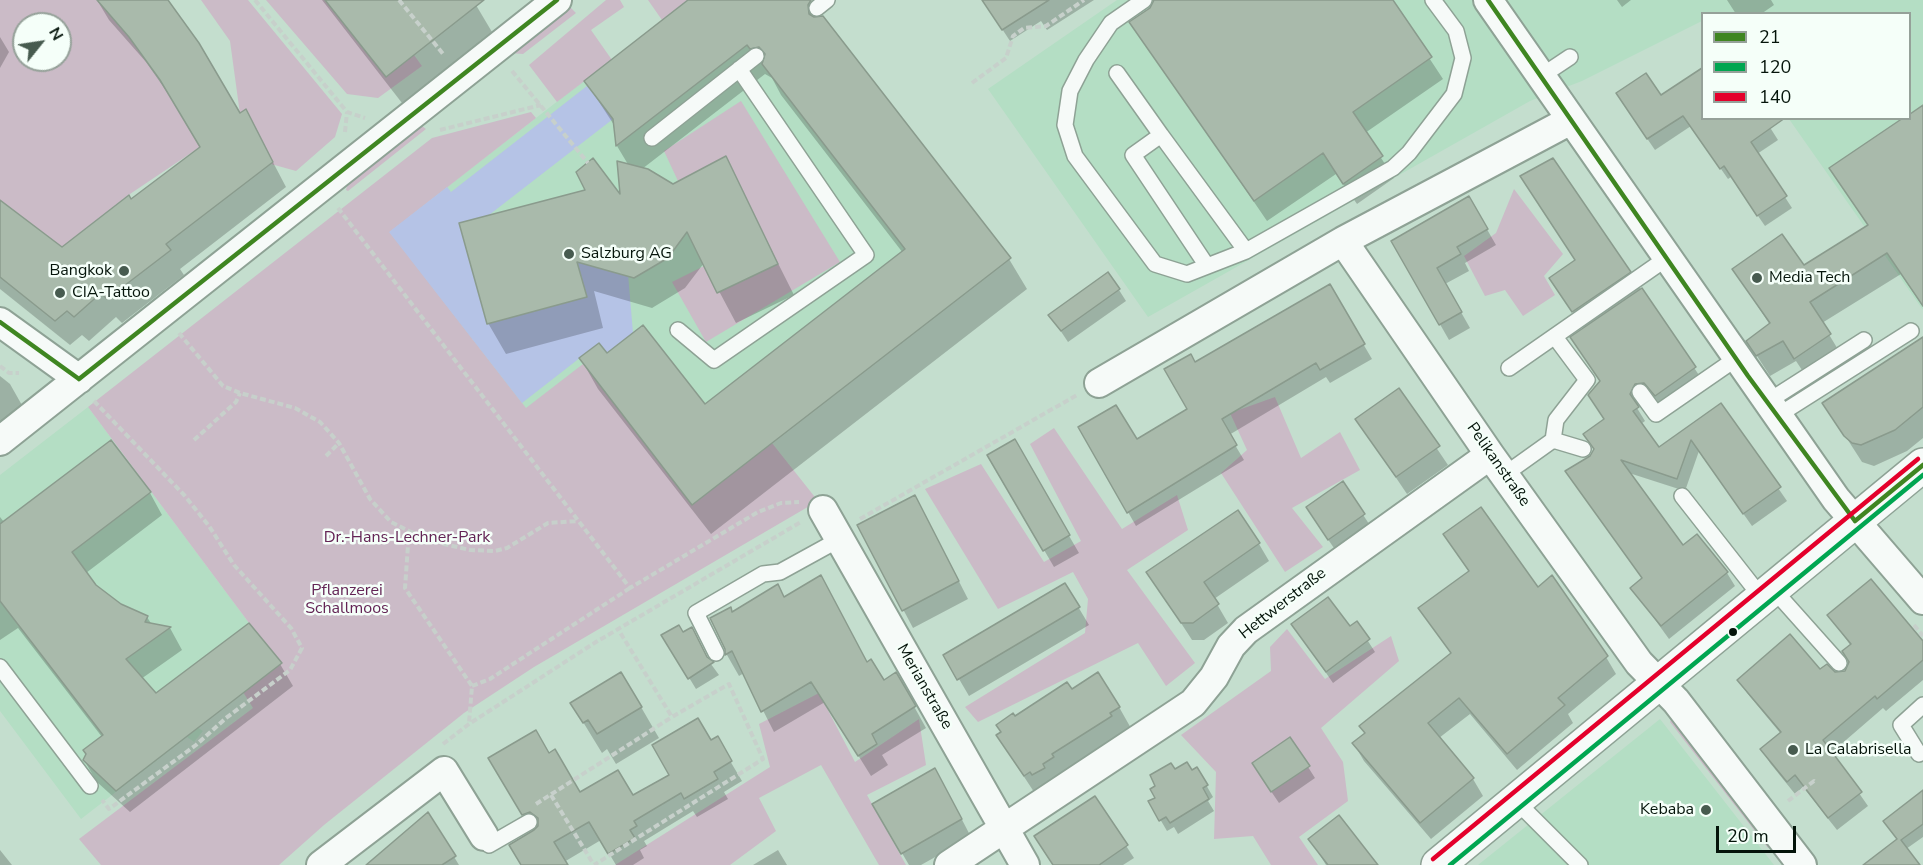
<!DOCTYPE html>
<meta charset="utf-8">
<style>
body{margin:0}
#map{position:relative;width:1923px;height:865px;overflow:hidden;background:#c4dece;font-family:"Nunito Sans",sans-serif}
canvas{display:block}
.legend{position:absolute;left:1701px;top:12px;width:210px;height:108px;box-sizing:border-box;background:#f5fff9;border:2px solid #95a199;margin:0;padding:8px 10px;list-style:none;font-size:18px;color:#04140a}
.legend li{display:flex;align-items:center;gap:12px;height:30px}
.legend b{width:30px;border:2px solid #95a199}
.north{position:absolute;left:12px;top:12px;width:60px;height:60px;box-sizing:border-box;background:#f5fff9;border:2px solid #95a199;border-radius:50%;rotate:60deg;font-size:16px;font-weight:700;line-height:24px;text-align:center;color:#04140a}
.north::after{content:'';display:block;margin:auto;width:21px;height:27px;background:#475b4f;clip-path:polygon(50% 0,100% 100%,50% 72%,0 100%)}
.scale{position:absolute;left:1716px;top:826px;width:80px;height:27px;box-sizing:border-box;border:3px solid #04140a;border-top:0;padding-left:8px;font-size:18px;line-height:21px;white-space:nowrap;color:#04140a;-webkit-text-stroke:4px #f5fff9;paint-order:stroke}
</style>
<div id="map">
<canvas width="1923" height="865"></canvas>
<ul class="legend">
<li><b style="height:8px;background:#3f8621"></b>21</li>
<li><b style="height:8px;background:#00a651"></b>120</li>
<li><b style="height:8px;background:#e4002b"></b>140</li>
</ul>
<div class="north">N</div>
<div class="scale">20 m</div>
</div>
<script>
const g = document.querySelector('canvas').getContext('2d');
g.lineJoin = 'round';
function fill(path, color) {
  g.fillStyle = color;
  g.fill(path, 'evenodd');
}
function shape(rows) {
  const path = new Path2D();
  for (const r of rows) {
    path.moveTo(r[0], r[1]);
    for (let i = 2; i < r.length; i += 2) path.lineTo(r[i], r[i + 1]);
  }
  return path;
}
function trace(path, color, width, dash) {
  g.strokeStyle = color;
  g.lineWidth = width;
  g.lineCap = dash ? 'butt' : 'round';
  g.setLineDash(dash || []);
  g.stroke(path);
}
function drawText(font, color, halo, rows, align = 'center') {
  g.font = font + ' "Nunito Sans",sans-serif';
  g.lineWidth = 5;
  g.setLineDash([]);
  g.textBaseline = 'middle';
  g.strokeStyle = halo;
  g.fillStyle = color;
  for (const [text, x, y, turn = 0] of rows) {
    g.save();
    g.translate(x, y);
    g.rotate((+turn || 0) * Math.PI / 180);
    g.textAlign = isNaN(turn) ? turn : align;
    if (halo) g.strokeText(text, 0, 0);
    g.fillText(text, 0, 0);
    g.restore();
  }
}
fill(shape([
 [688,0,811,0,1011,258,692,505,526,409,389,232],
 [1117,0,1923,0,1923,310,1789,119,1910,118,1910,14,1702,14,1702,21,1582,81,1530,101,1148,317,988,89],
 [88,407,249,623,197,727,203,731,194,742,187,737,81,819,0,711,0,475],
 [1660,719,1774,865,1478,865]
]), '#b4dec4');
fill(shape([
 [0,0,97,0,129,37,182,113,200,147,127,196,62,247,0,208],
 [24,24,60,24,60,60,24,60],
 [201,0,248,0,342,114,335,137,296,171,271,164,247,110,240,114,230,41],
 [266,0,325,0,386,77,414,55,422,66,378,98,347,94],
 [606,0,620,0,624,7,591,30,612,60,557,102,529,65],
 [648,0,688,0,662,20],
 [569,6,576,13,523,54,509,53],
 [741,101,840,262,706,342,672,282,704,266,718,293,777,264,726,156,678,181,664,151],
 [531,112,536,118,390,232,526,408,583,364,692,504,772,443,818,501,534,667,464,713,324,825,279,865,101,865,79,839,253,708,243,692,249,623,88,407,432,138],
 [419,124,426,129,348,191,346,190,349,177],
 [1514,189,1563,254,1544,276,1555,295,1523,316,1505,290,1485,296,1464,256,1496,233],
 [1275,397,1301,458,1340,432,1360,470,1292,508,1323,547,1285,572,1221,473,1247,450,1230,413],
 [1054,428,1122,529,1177,495,1188,530,1127,570,1195,663,1166,686,1138,643,978,722,965,707,1085,633,1088,599,1073,572,998,609,925,489,981,464,1044,562,1081,541,1030,444],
 [1287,629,1325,679,1391,636,1399,661,1321,728,1343,762,1348,801,1299,837,1318,865,1271,865,1253,836,1214,839,1216,772,1181,735,1271,671,1270,647],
 [819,693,855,762,919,719,926,765,867,795,906,865,879,865,821,765,759,798,776,831,730,865,615,865,770,767,759,724],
 [1671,720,1772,844,1768,848,1670,722]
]), '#cbbbc7');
fill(shape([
 [587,86,613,119,489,215,459,223,487,324,586,297,578,263,596,264,628,274,633,333,592,365,603,349,599,343,522,403,389,232,447,187,451,192]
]), '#b5c3e6');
fill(shape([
 [97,0,167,0,240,115,246,111,286,187,180,269,184,275,122,323,116,317,89,341,82,335,70,345,0,289,0,211,62,249,201,148,176,105,146,62,109,20],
 [322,0,473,0,492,32,402,103],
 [691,0,809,0,819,18,1009,259,1027,289,711,534,598,389,581,359,607,355,704,406,903,253,781,95,772,78,765,74,642,169,673,185,725,158,794,295,736,323,704,263,685,288,652,308,594,291,603,328,506,354,488,323,622,199,629,166,617,146,616,128,586,82],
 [983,0,1094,0,1047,30,1041,21,1010,41],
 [1159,0,1391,0,1443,79,1365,133,1394,178,1357,204,1336,174,1267,221,1131,22],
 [1617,0,1631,0,1622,7],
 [1727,0,1771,0,1774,5,1761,14,1736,14],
 [0,37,9,52,0,68],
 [1702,70,1702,118,1764,118,1778,140,1757,154,1792,208,1765,226,1731,177,1728,179,1691,126,1655,150,1624,105,1660,97],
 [1923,107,1923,307,1901,274,1822,323,1842,356,1808,379,1796,361,1770,376,1748,342,1770,325,1734,270,1803,267,1869,226,1831,168,1910,118],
 [1469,198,1496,245,1465,263,1469,271,1445,284,1470,328,1449,340,1393,242],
 [1629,272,1703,381,1663,408,1654,397,1642,397,1637,408,1645,421,1641,424,1659,449,1721,405,1787,501,1752,526,1699,451,1685,491,1629,473,1682,547,1727,573,1735,586,1669,639,1632,588,1643,579,1590,458,1595,451,1585,434,1605,420,1601,382,1584,329,1551,279],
 [1329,286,1372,359,1330,383,1326,377,1229,435,1244,460,1136,526,1080,428,1136,441,1189,410,1195,364],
 [1119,290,1126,301,1068,342,1050,315],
 [1923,339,1923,438,1907,451,1874,466,1862,462,1824,403],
 [0,376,10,384,27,414,0,435],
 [1398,391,1448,465,1407,494,1357,420],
 [1014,441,1079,553,1054,567,989,456],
 [111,442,150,493,162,515,86,573,95,586,120,605,147,617,152,625,170,628,182,650,141,679,156,695,280,664,293,686,130,812,97,782,84,760,102,737,18,628,0,640,0,517,4,522],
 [1343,484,1371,527,1336,551,1314,519],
 [925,515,968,599,913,628,859,526],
 [1445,534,1538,589,1606,657,1616,674,1568,714,1573,723,1517,770,1470,714,1439,738,1473,779,1483,796,1431,839,1364,761,1354,744,1365,735,1361,726,1452,655,1420,608,1469,572],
 [1259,544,1269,561,1214,599,1228,623,1204,640,1192,640,1148,572],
 [1065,585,1089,625,969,696,945,655],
 [784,599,867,663,883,682,896,674,926,728,882,755,888,765,871,776,825,702,774,732,744,673,739,676,727,655,731,609,733,613],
 [1829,616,1923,644,1923,680,1886,711,1883,708,1831,753,1868,806,1837,830,1803,787,1795,794,1770,763,1762,750,1781,734,1747,693,1739,680,1820,671,1846,672,1851,646],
 [1357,624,1375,652,1333,683,1293,625,1350,628],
 [663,635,708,660,719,675,696,689],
 [1072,691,1119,707,1132,730,1038,798,1011,757,1014,718],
 [572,704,641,707,659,738,616,764,607,749,602,753],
 [717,739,742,781,724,792,728,799,697,817,693,811,644,841,647,846,640,850,644,858,633,865,616,865,601,840,564,862,566,865,522,865,534,832,490,759,549,755,580,794,633,797,671,775],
 [1308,767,1315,778,1279,803,1260,775],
 [1197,769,1213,797,1208,801,1214,811,1178,834,1174,827,1167,831,1150,802,1157,798,1174,771,1191,772],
 [945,787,971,837,921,865,909,865,874,805],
 [1095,798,1134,858,1123,865,1054,865],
 [1923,803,1923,837,1906,849,1918,865,1867,865,1898,841,1885,821],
 [428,814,459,865,369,865],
 [1310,839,1376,865,1326,865],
 [0,850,12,865,0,865],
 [778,850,787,865,753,865]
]), '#0003');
const building = shape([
 [97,0,168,0,199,43,240,113,246,109,273,162,166,244,171,250,107,299,101,293,74,317,67,311,55,321,0,277,0,200,62,247,129,195,131,199,200,147,160,80,129,37,97,0],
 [325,0,484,0,386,77,325,0],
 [688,0,811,0,808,5,809,14,814,17,823,16,1011,258,692,505,579,358,599,343,607,353,643,325,705,404,905,249,762,64,765,54,759,47,750,49,747,45,616,146,613,119,584,81,688,0],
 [982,0,1049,0,1002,30,982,0],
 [1154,0,1393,0,1432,57,1353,112,1383,156,1343,184,1323,153,1254,201,1129,22,1150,8,1154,0],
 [1702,68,1702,118,1785,118,1751,142,1787,196,1757,216,1724,166,1720,169,1683,116,1647,139,1616,93,1646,73,1661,95,1702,68],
 [1923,105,1923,306,1887,253,1810,302,1831,334,1794,359,1783,341,1756,356,1746,341,1770,323,1732,269,1782,234,1804,265,1868,225,1829,168,1903,118,1910,118,1910,114,1923,105],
 [726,156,778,264,717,293,687,232,668,258,634,278,577,262,587,297,487,324,459,223,585,190,576,172,593,158,620,194,617,161,648,169,673,184,726,156],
 [1553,158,1631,272,1572,312,1549,278,1575,260,1520,176,1553,158],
 [1469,196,1488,229,1457,247,1461,254,1437,268,1462,312,1439,325,1391,241,1469,196],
 [1108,272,1120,289,1061,331,1048,315,1108,272],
 [1330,284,1365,344,1320,370,1316,363,1222,419,1237,445,1127,513,1078,427,1116,405,1137,439,1187,409,1164,369,1191,354,1195,362,1330,284],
 [1642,288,1696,367,1655,396,1644,383,1635,384,1630,394,1639,407,1633,411,1659,447,1721,403,1781,487,1743,514,1691,440,1677,479,1621,460,1683,545,1697,534,1728,572,1661,626,1630,588,1642,578,1565,471,1590,456,1594,449,1583,434,1604,419,1588,395,1600,381,1570,337,1642,288],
 [1923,337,1923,407,1895,430,1861,445,1852,443,1844,436,1822,403,1923,337],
 [1399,388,1440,446,1396,477,1355,419,1399,388],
 [1015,439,1070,535,1043,551,987,455,1015,439],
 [111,440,151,492,72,552,96,585,121,604,148,616,145,622,171,627,126,659,156,693,249,623,282,663,116,791,83,760,86,754,83,750,103,735,0,601,0,524,111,440],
 [1343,481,1365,514,1328,540,1306,507,1343,481],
 [915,495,959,581,902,611,857,525,915,495],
 [1481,507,1538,587,1552,575,1608,656,1558,698,1565,705,1507,754,1459,698,1428,723,1474,778,1420,823,1352,743,1365,733,1359,726,1451,653,1418,608,1469,571,1443,534,1481,507],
 [1238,510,1260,543,1204,582,1219,604,1193,623,1181,623,1146,572,1238,510],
 [821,575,867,662,871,659,884,680,896,672,916,706,872,734,877,744,858,756,811,682,761,712,732,651,725,655,725,649,710,618,731,607,732,612,778,584,784,597,821,575],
 [1871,579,1923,641,1923,660,1877,699,1875,696,1823,740,1862,792,1828,818,1795,775,1787,782,1760,749,1781,732,1737,680,1790,634,1820,669,1827,664,1835,672,1845,671,1849,662,1842,651,1851,644,1827,615,1871,579],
 [1065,583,1080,607,957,680,943,655,1065,583],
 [1328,597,1350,626,1357,621,1370,639,1326,672,1291,624,1328,597],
 [679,625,683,632,692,627,707,657,714,662,688,679,661,635,679,625],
 [621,672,642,707,597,734,588,720,583,723,570,703,621,672],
 [1098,672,1120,707,1110,713,1112,716,1052,754,1054,757,1043,764,1045,768,1032,775,1030,772,1024,776,996,735,1001,732,996,725,1013,713,1015,716,1067,682,1072,689,1098,672],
 [698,718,711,740,718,736,732,761,714,772,718,779,684,799,681,793,634,821,637,826,630,830,635,838,608,854,589,822,554,842,568,865,521,865,509,845,534,830,538,826,538,818,530,812,522,815,488,758,536,730,549,753,555,749,580,792,618,770,633,795,669,775,652,745,698,718],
 [1290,737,1310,766,1271,792,1252,763,1290,737],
 [1187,762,1192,770,1197,767,1208,785,1203,788,1209,799,1170,823,1166,817,1159,821,1148,801,1155,798,1150,789,1155,786,1150,775,1171,763,1175,769,1187,762],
 [935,768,962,819,901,854,872,804,935,768],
 [1923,790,1923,824,1901,840,1920,865,1863,865,1897,839,1883,821,1923,790],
 [1095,796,1128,845,1099,865,1053,865,1034,836,1095,796],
 [428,812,456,856,442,865,366,865,428,812],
 [1339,815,1378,865,1328,865,1308,839,1339,815]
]);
fill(building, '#a9baab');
trace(building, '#8a9b8d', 1.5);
const lane = shape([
 [1144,0,1111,23,1086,60,1070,91,1065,125,1075,156,1155,264,1187,274,1246,251,1393,168,1409,153,1454,94,1463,58,1456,31,1433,0],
 [817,8,827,0],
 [1117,73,1161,135],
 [1543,75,1570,57],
 [652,138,756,56],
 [1207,266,1133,155,1161,135,1246,251],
 [678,330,714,360,866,255,739,69],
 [1509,368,1667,258],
 [1640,392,1656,414,1737,358],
 [1767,402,1864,340],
 [1777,416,1911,331],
 [1553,440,1583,449],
 [1504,475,1553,440,1556,420,1587,380,1555,337],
 [1682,496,1762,598],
 [1773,589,1839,663],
 [716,653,696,613,763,574,780,572,840,539],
 [0,667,90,786],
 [1919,754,1901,725,1923,705],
 [1516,801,1580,865],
 [489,845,529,822]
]);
const street = shape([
 [1488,0,1836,499,1923,600],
 [1343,241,1490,455,1639,663,1676,701,1802,865],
 [0,322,79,379],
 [1099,383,1343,241,1571,120],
 [0,441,557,0],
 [823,510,1025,865],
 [321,865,444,771,484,836],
 [949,865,1193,703,1214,677,1231,646,1246,630,1490,455]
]);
const primary = shape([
 [1438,865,1923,465]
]);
trace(lane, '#8ea295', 18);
trace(street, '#8ea295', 32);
trace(primary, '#8ea295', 36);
trace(shape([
 [255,0,347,112,365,118],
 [399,0,444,55],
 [512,71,588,163],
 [972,83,1006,58,1013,36,1024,28,1046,26,1084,0],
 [440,130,541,105],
 [345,132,347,112],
 [338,208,630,588,758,512,781,503,799,502],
 [179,333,223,386,240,393,295,408,320,422,339,443,370,499,391,522,409,531,405,588,472,686,469,723],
 [0,366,9,373,19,373],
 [94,401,185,496,209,526,234,565,291,628,302,648,290,670,226,718,196,745,109,809,102,800],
 [194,440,236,402,240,393],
 [326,456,339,443],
 [860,519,1077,395],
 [409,531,444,544,470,550,495,551,507,548,548,523,578,521],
 [1914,625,1923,636],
 [472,686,490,679,630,588],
 [443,744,469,724,596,642,801,522],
 [551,795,594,865,763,759,729,684,672,717,618,629],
 [1788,801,1814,781,1816,783],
 [536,804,672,717]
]), '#c7d0cb', 4, [6, 3]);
trace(lane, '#f6faf8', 15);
trace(street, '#f6faf8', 28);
trace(primary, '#f6faf8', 33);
trace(shape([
 [1488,0,1748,376,1855,521],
 [0,322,79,379],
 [79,379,557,0],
 [1855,521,1923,465]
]), '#3f8621', 4.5);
trace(shape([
 [1450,865,1923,475]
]), '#00a651', 4.5);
trace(shape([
 [1433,859,1918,459]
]), '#e4002b', 4.5);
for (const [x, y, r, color] of [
 [569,254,6,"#475b4f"],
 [124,271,6,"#475b4f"],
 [1757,278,6,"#475b4f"],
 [60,293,6,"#475b4f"],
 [1733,632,5,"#04140a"],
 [1793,750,6,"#475b4f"],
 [1706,810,6,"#475b4f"]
]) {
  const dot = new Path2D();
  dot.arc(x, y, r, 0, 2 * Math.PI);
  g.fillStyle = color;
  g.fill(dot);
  trace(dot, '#f5fff9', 2);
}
drawText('16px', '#04140a', '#f5fff9', [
 ["Salzburg AG",581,254],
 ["Bangkok",112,271,"right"],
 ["Media Tech",1769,278],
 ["CIA-Tattoo",72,293],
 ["La Calabrisella",1805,750],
 ["Kebaba",1694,810,"right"]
], 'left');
drawText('16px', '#04140a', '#f5fff9', [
 ["Pelikanstraße",1498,465,55],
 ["Hettwerstraße",1283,604,-38],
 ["Merianstraße",924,687,60]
]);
drawText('16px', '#632455', '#f5fff9', [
 ["Dr.-Hans-Lechner-Park",407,538],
 ["Pflanzerei",347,591],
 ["Schallmoos",347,609]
]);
</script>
